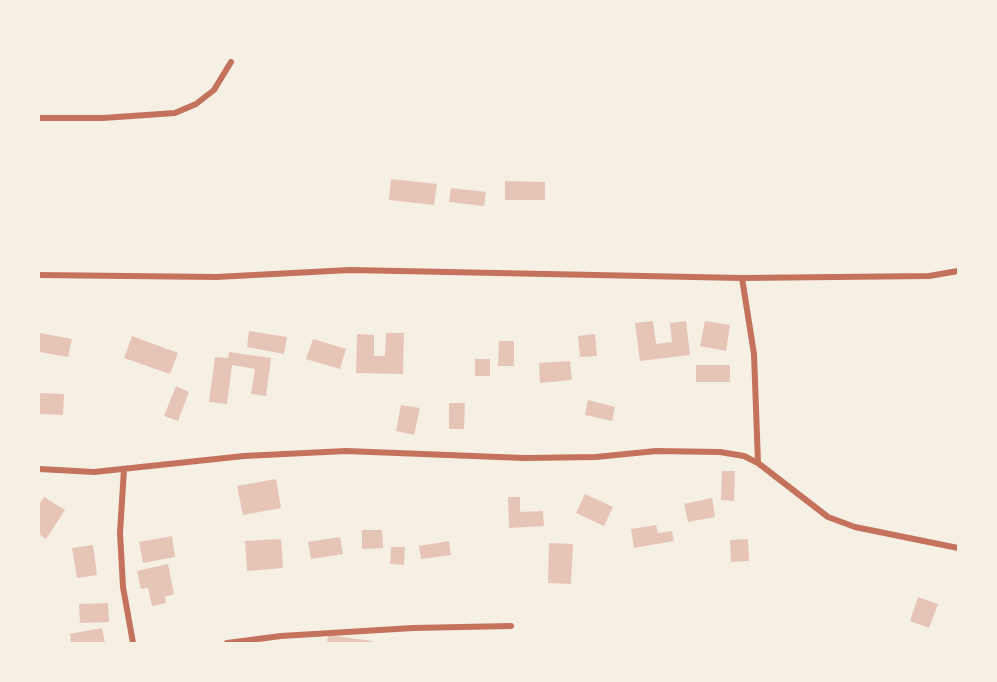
<!DOCTYPE html>
<style>
body{margin:0}
#map{position:relative;width:997px;height:682px;overflow:hidden;background:#f6efe4;font-family:Commissioner,sans-serif}
canvas{display:block}
.frame{position:absolute;inset:0;border:40px solid #f6efe4;pointer-events:none}
</style>
<div id="map">
<canvas width="997" height="682"></canvas>
<div class="frame"></div>
</div>
<script>
const g = document.querySelector('canvas').getContext('2d');
g.lineJoin = 'round';
function fill(path, color) {
  g.fillStyle = color;
  g.fill(path, 'evenodd');
}
function shape(rows) {
  const path = new Path2D();
  for (const r of rows) {
    path.moveTo(r[0], r[1]);
    for (let i = 2; i < r.length; i += 2) path.lineTo(r[i], r[i + 1]);
  }
  return path;
}
function trace(path, color, width, dash) {
  g.strokeStyle = color;
  g.lineWidth = width;
  g.lineCap = dash ? 'butt' : 'round';
  g.setLineDash(dash || []);
  g.stroke(path);
}
fill(shape([
 [391,179,437,184,434,205,389,200],
 [505,181,545,182,545,200,505,200],
 [451,188,486,192,484,206,449,202],
 [653,321,656,344,672,342,670,323,686,321,690,355,640,361,635,323],
 [705,321,730,325,726,351,700,346],
 [249,331,287,337,284,354,247,347],
 [39,333,72,339,68,357,39,352],
 [386,333,404,333,403,374,356,373,357,334,374,335,374,356,385,356],
 [595,334,597,356,580,357,578,336],
 [132,336,178,353,170,374,124,358],
 [313,339,346,349,340,369,306,359],
 [499,341,514,341,514,366,498,366],
 [229,352,271,358,266,396,251,394,255,369,232,365,227,404,209,402,215,357,228,358],
 [475,359,490,359,490,376,475,376],
 [570,361,572,380,540,383,539,363],
 [696,365,730,365,730,382,696,382],
 [176,386,189,392,178,421,164,416],
 [39,393,64,394,63,415,39,414],
 [588,400,615,407,612,421,585,415],
 [449,403,465,403,464,429,449,429],
 [401,405,420,408,414,435,396,431],
 [722,471,735,471,734,501,721,500],
 [276,479,281,508,243,515,237,486],
 [585,494,613,507,604,526,576,513],
 [44,497,65,510,46,539,39,534,39,505],
 [508,497,520,497,520,512,543,511,544,526,509,528],
 [712,498,715,517,688,522,684,504],
 [656,525,658,533,672,531,674,541,634,548,631,529],
 [362,530,382,530,383,548,362,549],
 [172,536,175,557,143,563,139,542],
 [340,537,343,554,311,559,308,542],
 [281,539,283,568,247,571,245,541],
 [748,539,749,561,731,562,730,540],
 [449,541,451,555,421,559,419,546],
 [549,543,573,544,571,584,548,583],
 [93,545,97,575,77,578,72,548],
 [391,547,405,547,404,565,390,564],
 [168,564,174,594,165,597,166,603,152,606,148,588,141,589,137,571],
 [918,597,938,604,929,628,910,621],
 [108,603,109,622,80,623,79,604],
 [102,628,105,643,71,643,70,634],
 [328,635,372,641,371,643,327,643]
]), '#e6c5b7');
trace(shape([
 [39,118,103,118,175,113,196,104,214,90,231,62],
 [39,275,216,277,350,270,742,278,929,276,958,271],
 [742,278,754,354,758,463],
 [39,469,94,472,244,456,346,451,524,458,596,457,656,451,720,452,744,456,758,463,828,517,855,527,958,548],
 [124,469,120,533,123,587,133,643],
 [227,643,281,636,413,628,511,626]
]), '#c5725c', 6);
</script>
